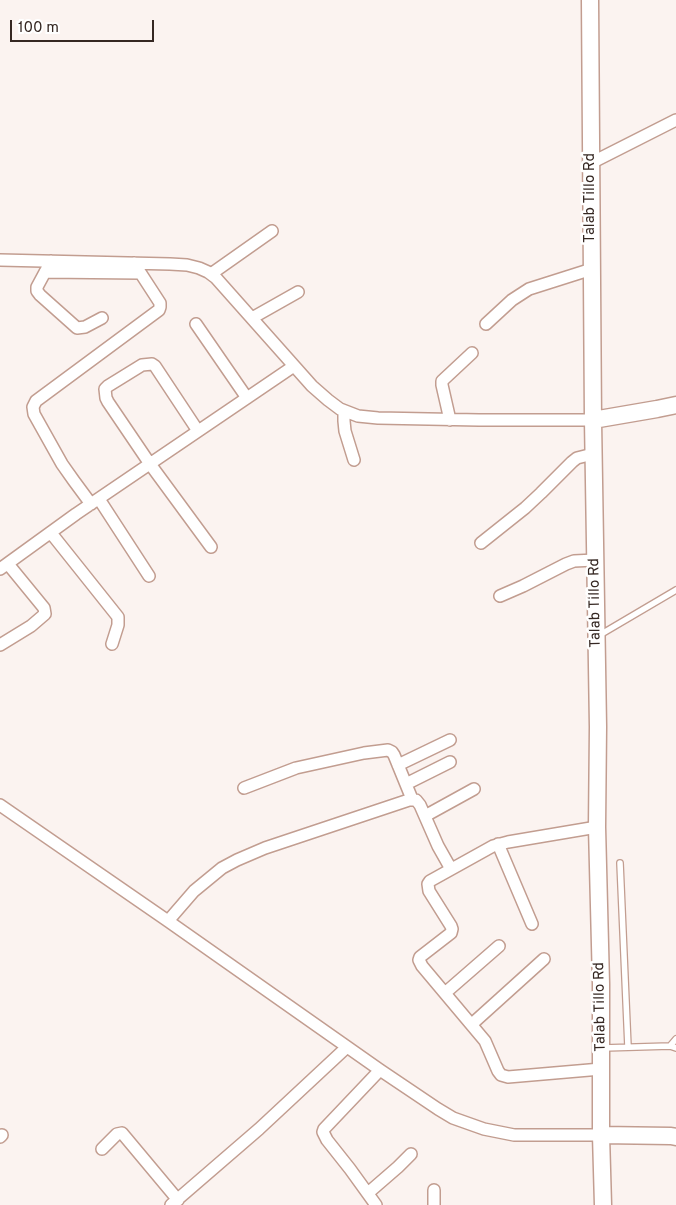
<!DOCTYPE html>
<style>
body{margin:0}
#map{position:relative;width:676px;height:1205px;overflow:hidden;background:#fbf3f0;font-family:Overpass,sans-serif}
canvas{display:block}
.scale{position:absolute;left:10px;top:20px;width:144px;height:22px;box-sizing:border-box;border:2px solid #352722;border-top:0;padding-left:6px;font-size:15px;line-height:18px;white-space:nowrap;color:#352722;-webkit-text-stroke:4px #fff;paint-order:stroke}
</style>
<div id="map">
<canvas width="676" height="1205"></canvas>
<div class="scale">100 m</div>
</div>
<script>
const g = document.querySelector('canvas').getContext('2d');
g.lineJoin = 'round';
function shape(rows) {
  const path = new Path2D();
  for (const r of rows) {
    path.moveTo(r[0], r[1]);
    for (let i = 2; i < r.length; i += 2) path.lineTo(r[i], r[i + 1]);
  }
  return path;
}
function trace(path, color, width, dash) {
  g.strokeStyle = color;
  g.lineWidth = width;
  g.lineCap = dash ? 'butt' : 'round';
  g.setLineDash(dash || []);
  g.stroke(path);
}
function drawText(font, color, halo, rows, align = 'center') {
  g.font = font + ' Overpass,sans-serif';
  g.lineWidth = 5;
  g.setLineDash([]);
  g.textBaseline = 'middle';
  g.strokeStyle = halo;
  g.fillStyle = color;
  for (const [text, x, y, turn = 0] of rows) {
    g.save();
    g.translate(x, y);
    g.rotate((+turn || 0) * Math.PI / 180);
    g.textAlign = isNaN(turn) ? turn : align;
    if (halo) g.strokeText(text, 0, 0);
    g.fillText(text, 0, 0);
    g.restore();
  }
}
const lane = shape([
 [598,636,676,590],
 [620,863,628,1047],
 [670,1046,676,1039],
 [603,1048,670,1046,676,1048]
]);
const street = shape([
 [591,163,676,120],
 [0,260,170,264,187,265,199,268,208,272,216,278,312,386,328,400,340,409,358,416,378,418,479,420,593,420],
 [51,261,37,287,37,291,40,295,77,328,85,327,102,318],
 [45,272,140,273],
 [211,274,272,231],
 [252,318,298,292],
 [196,324,247,398],
 [486,324,512,300,529,289,592,269],
 [344,411,344,421,345,431,354,460],
 [450,420,442,385,442,381,472,353],
 [198,431,155,366,152,364,142,365,108,386,105,389,106,398,108,402,150,464,211,547],
 [99,499,149,576],
 [91,504,74,481,62,464,34,414,33,407,36,401,159,310,160,307,160,303,134,263],
 [51,533,118,617,118,625,112,644],
 [481,543,525,508,541,493,572,462,577,458,593,454],
 [0,569,76,514,294,366],
 [500,596,523,586,566,564,574,561,595,560],
 [0,645,31,626,45,614,44,608,8,564],
 [398,765,450,740],
 [406,784,450,762],
 [244,788,296,768,364,753,388,750,392,752,394,755,412,799],
 [0,805,168,921,380,1070,438,1109,453,1118,484,1129,514,1135,601,1135],
 [425,816,474,789],
 [597,827,508,842,493,846,430,881,428,884,429,891,451,926,452,929,451,933,420,957,419,960,422,966,485,1041,498,1071,501,1075,508,1077,601,1069],
 [498,844,532,924],
 [168,921,194,891,222,868,237,860,265,848,409,800,416,800,420,805,438,846,451,869],
 [445,993,499,946],
 [472,1024,544,959],
 [0,1137,2,1135],
 [102,1149,117,1134,122,1133,178,1200],
 [368,1193,398,1167,411,1154],
 [171,1205,259,1129,347,1047],
 [376,1205,350,1169,327,1140,323,1132,324,1129,380,1070],
 [434,1205,434,1190]
]);
const secondary = shape([
 [590,0,593,420,598,727,597,827,601,984,601,1135,603,1205],
 [593,420,657,409,676,405],
 [601,1135,671,1136,676,1137]
]);
trace(lane, '#c29d90', 8);
trace(street, '#c29d90', 14);
trace(secondary, '#c29d90', 19);
trace(lane, '#fff', 5.5);
trace(street, '#fff', 11);
trace(secondary, '#fff', 16);
drawText('15px', '#352722', '#fff', [
 ["Talab Tillo Rd",591,198,-90],
 ["Talab Tillo Rd",596,603,-91],
 ["Talab Tillo Rd",601,1007,-91]
]);
</script>
